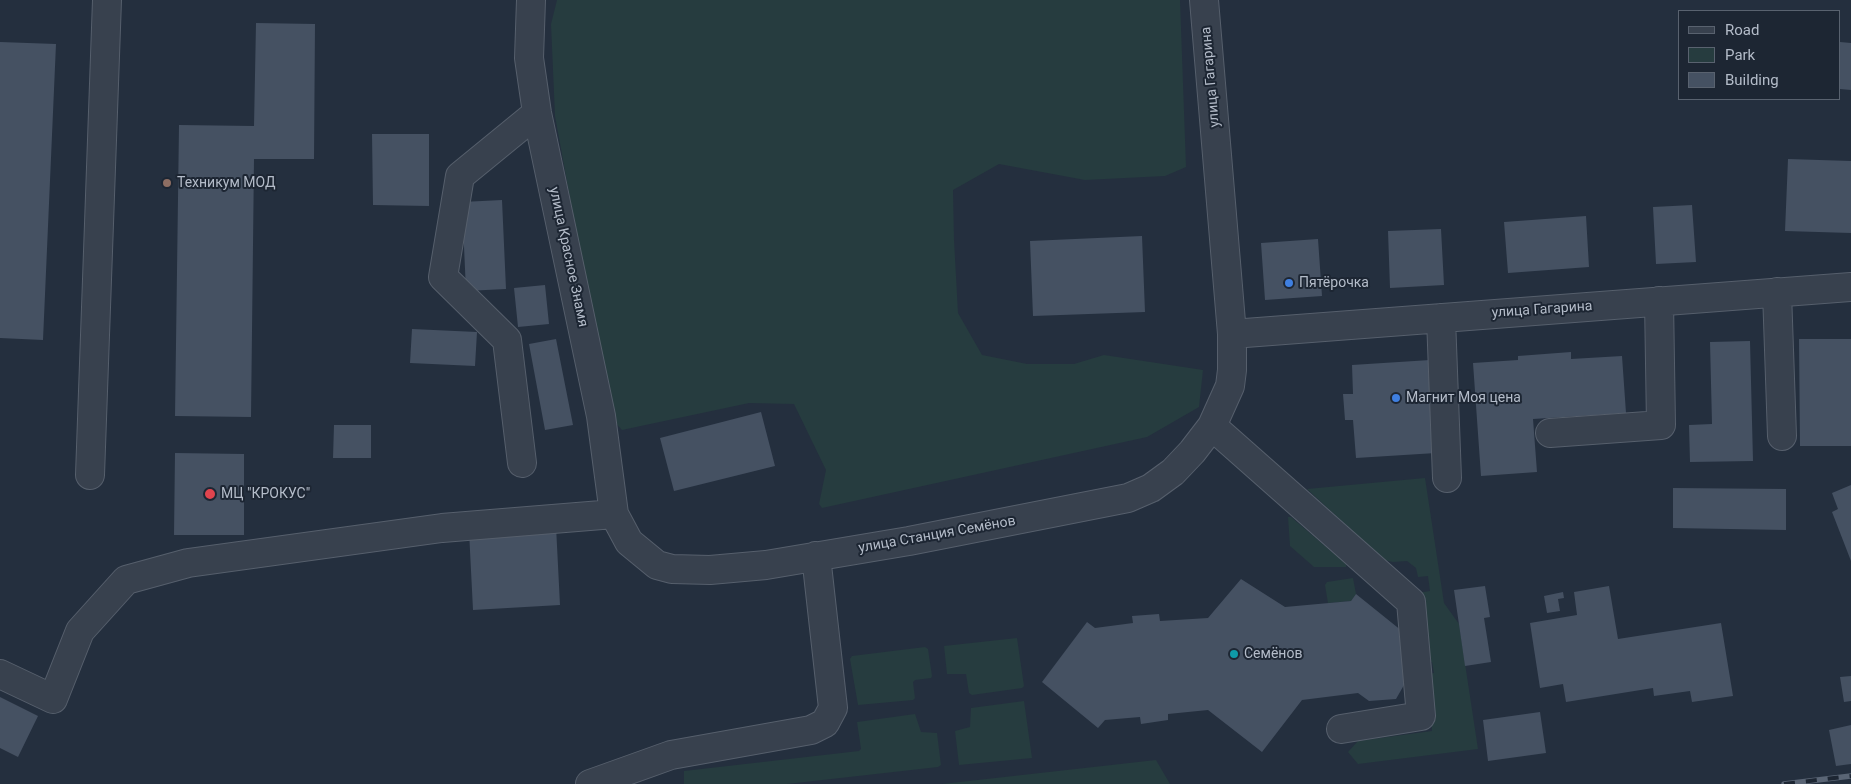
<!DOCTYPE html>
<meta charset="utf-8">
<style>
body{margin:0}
#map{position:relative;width:1851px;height:784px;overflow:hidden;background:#242f3e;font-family:Roboto,sans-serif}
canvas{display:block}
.legend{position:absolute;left:1678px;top:10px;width:162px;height:90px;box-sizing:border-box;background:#1d2633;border:1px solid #59626f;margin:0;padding:6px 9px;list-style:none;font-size:15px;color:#b4bcc9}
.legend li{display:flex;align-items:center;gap:10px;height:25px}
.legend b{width:25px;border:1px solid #59626f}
</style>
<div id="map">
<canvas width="1851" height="784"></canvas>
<ul class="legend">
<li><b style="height:6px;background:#38414e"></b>Road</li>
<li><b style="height:14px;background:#263c3f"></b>Park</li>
<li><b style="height:14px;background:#455162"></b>Building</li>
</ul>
</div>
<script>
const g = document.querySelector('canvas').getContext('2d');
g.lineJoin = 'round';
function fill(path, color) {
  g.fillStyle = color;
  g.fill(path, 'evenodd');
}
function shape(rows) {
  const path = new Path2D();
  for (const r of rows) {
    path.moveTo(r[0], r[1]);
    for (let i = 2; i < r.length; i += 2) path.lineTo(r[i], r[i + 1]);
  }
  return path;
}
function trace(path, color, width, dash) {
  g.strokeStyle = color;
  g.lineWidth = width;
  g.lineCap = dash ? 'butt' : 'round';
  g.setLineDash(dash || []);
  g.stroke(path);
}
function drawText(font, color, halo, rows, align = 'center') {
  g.font = font + ' Roboto,sans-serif';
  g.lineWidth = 4;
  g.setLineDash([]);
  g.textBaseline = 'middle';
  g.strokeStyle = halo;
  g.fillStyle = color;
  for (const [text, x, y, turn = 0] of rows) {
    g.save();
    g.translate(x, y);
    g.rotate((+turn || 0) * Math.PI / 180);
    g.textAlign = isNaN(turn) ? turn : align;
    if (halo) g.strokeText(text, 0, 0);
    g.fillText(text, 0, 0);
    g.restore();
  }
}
fill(shape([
 [557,0,1180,0,1186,167,1165,176,1085,180,999,164,953,190,954,240,958,313,982,355,1027,364,1074,364,1104,355,1203,370,1199,407,1147,437,822,508,819,504,826,470,794,404,749,403,622,430,610,417,555,116,551,24],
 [1425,478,1444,603,1459,624,1478,749,1358,764,1348,752,1358,741,1432,731,1428,674,1434,673,1432,662,1427,663,1418,593,1430,591,1428,576,1418,577,1416,568,1407,561,1393,562,1384,560,1307,489],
 [1288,517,1291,517,1346,564,1346,567,1314,567,1290,546],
 [1353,578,1356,594,1351,601,1328,603,1325,585,1327,582],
 [1017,638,1024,686,1022,688,972,695,969,693,966,674,947,674,944,646],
 [925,647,928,649,932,676,931,678,915,680,913,682,915,698,913,700,858,705,850,659,852,656],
 [1024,701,1032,758,959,765,955,731,970,727,971,708],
 [915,714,921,732,937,733,941,765,938,767,787,784,684,784,684,771,859,751,861,749,857,722],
 [1156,760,1170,784,942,784]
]), '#263c3f');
fill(shape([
 [256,23,315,24,314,159,254,159,251,417,175,416,179,125,254,126],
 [0,42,56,44,43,340,0,338],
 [1840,42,1851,43,1851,90,1840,89],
 [372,134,429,134,429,206,373,205],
 [1788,159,1851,161,1851,233,1785,231],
 [502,200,506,289,466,291,462,202],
 [1692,205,1696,262,1656,264,1653,207],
 [1586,216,1589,267,1508,273,1504,222],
 [1441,229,1444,285,1390,288,1388,231],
 [1142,236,1145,312,1033,316,1030,241],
 [1318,239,1322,296,1265,300,1261,243],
 [545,285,549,324,518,327,514,288],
 [412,329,477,332,475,366,410,363],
 [556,339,573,425,545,430,529,344],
 [1799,339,1851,339,1851,446,1800,446],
 [1750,341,1753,461,1690,462,1689,425,1712,424,1710,342],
 [1571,352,1571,359,1622,356,1626,413,1533,419,1537,472,1481,476,1473,363,1518,360,1518,356],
 [1430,360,1436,453,1356,458,1353,420,1345,420,1343,394,1353,394,1352,365],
 [761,412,775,466,674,491,660,438],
 [334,425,371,425,371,458,333,458],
 [175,453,244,454,244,535,174,535],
 [1851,485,1851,561,1832,512,1838,509,1832,493],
 [1673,488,1786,489,1786,530,1673,528],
 [556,526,560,605,473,610,469,531],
 [1241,579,1285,607,1351,601,1356,594,1402,631,1408,678,1396,699,1369,701,1358,693,1302,700,1262,752,1208,710,1168,714,1168,720,1141,724,1140,717,1105,720,1098,728,1042,682,1087,622,1095,628,1133,623,1132,616,1159,614,1160,621,1208,618],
 [1485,586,1490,617,1484,618,1491,662,1465,666,1454,590],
 [1609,586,1618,639,1721,623,1733,696,1692,702,1690,691,1654,696,1653,688,1566,702,1563,684,1540,688,1530,623,1577,615,1574,592],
 [1563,592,1564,598,1558,599,1560,611,1547,613,1544,596],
 [1851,676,1851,701,1844,702,1840,677],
 [0,697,38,716,18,757,0,748],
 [1540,712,1546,753,1488,761,1483,720],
 [1851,725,1851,764,1836,766,1829,730]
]), '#455162');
const minor = shape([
 [531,0,529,58,537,113,601,416,614,514,629,542,657,565,672,569,710,570,766,565,909,541,1128,498,1151,488,1173,472,1192,452,1212,426,1230,386,1232,370,1232,334,1204,0],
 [1777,292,1782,436],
 [1441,318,1447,478],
 [1232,334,1851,287],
 [1212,426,1411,602,1421,716,1341,729],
 [1550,433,1661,425,1659,301],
 [522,463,507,340,443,277,460,176,537,113],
 [90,475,107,0],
 [0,674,53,699,80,631,126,580,188,563,442,528,614,514],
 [590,784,671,755,811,730,825,723,833,708,816,556]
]);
trace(minor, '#565f6c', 30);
trace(minor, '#38414e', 28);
const rail = shape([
 [1784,784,1851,776]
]);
trace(rail, '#5a6575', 5.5);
trace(rail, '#1d2633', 4, [11]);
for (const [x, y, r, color] of [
 [167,183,5,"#8d6e63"],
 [1289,283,5,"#3f7fe0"],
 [1396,398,5,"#3f7fe0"],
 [210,494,6,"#e0444e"],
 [1234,654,5,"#0f9aa8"]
]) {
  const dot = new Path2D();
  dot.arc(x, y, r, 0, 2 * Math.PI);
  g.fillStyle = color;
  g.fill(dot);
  trace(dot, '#1d2633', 2);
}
drawText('14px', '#b4bcc9', '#1d2633', [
 ["улица Гагарина",1211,77,-95],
 ["улица Красное Знамя",568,257,78],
 ["улица Гагарина",1542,310,-4],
 ["улица Станция Семёнов",937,535,-10]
]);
drawText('14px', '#b4bcc9', '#1d2633', [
 ["Техникум МОД",177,183],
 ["Пятёрочка",1299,283],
 ["Магнит Моя цена",1406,398],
 ["МЦ \"КРОКУС\"",221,494],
 ["Семёнов",1244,654]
], 'left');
</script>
